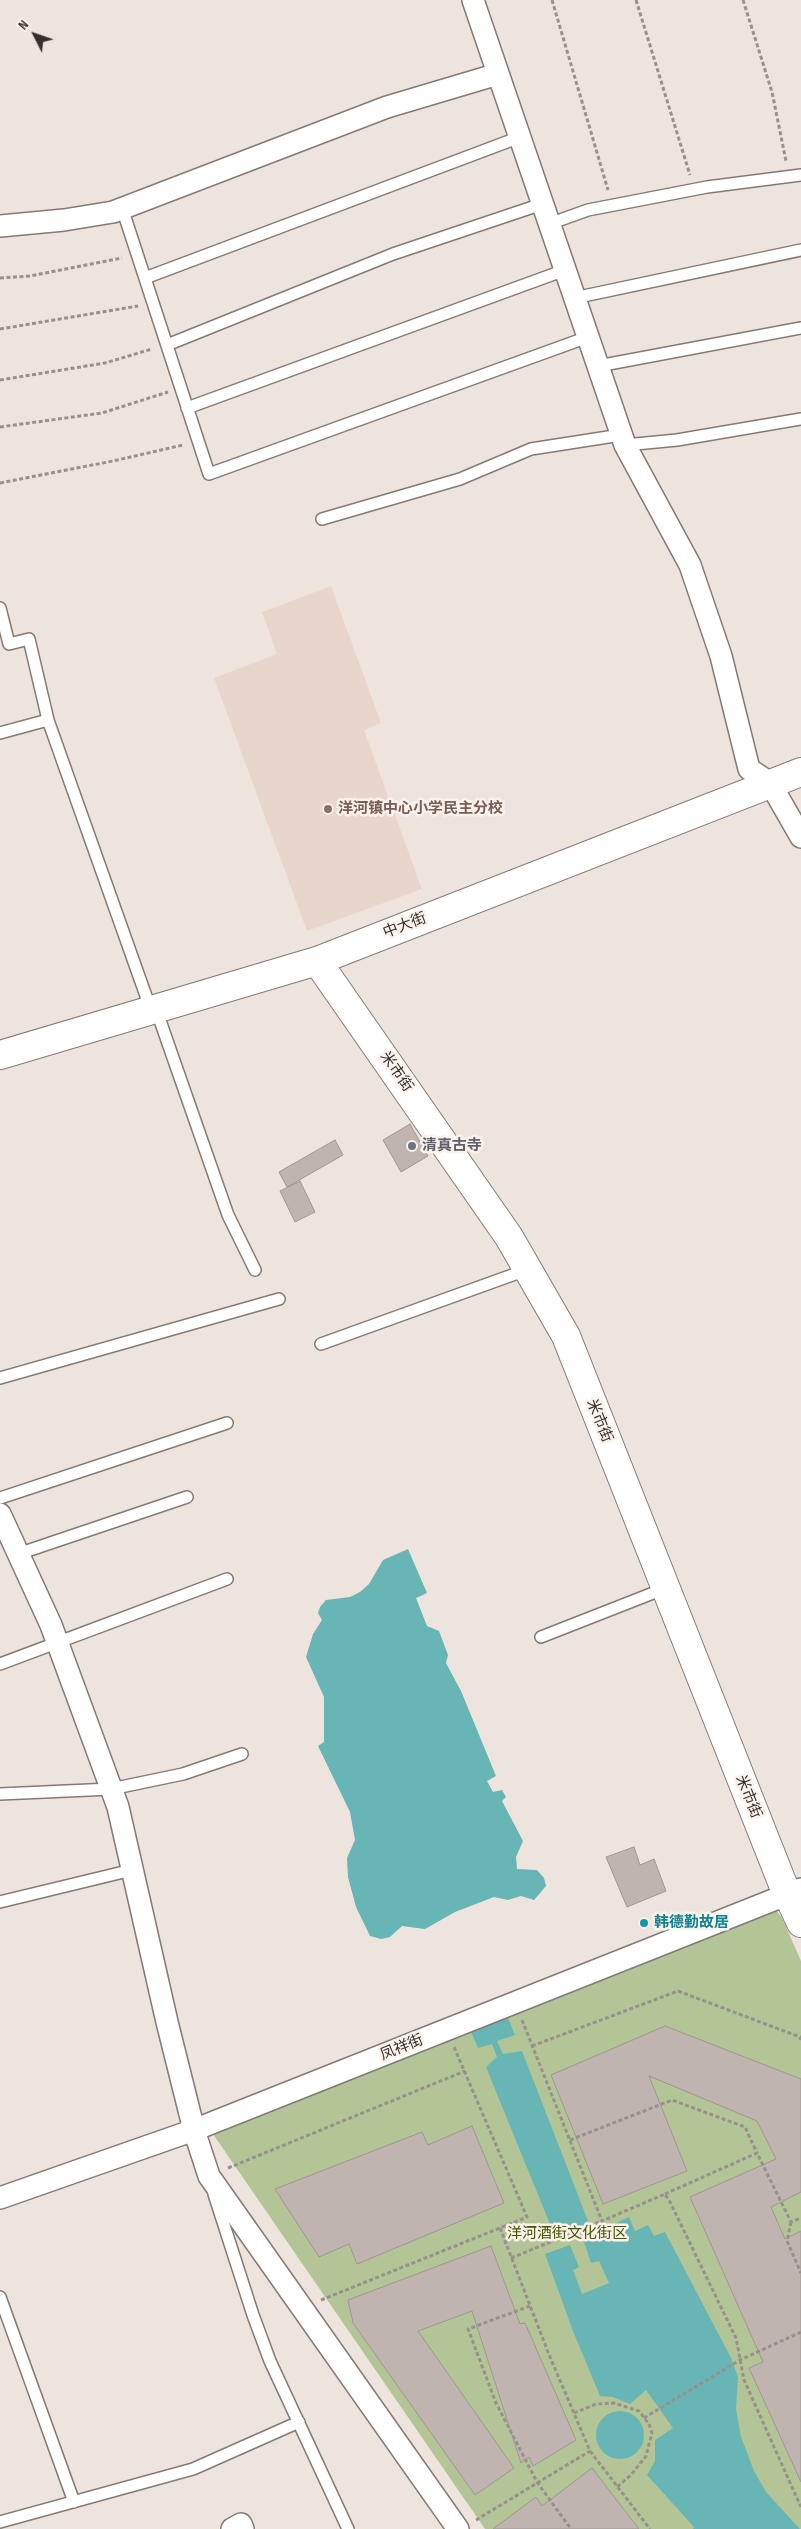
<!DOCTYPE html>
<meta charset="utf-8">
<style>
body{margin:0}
#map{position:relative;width:801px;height:2529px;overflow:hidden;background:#eee4de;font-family:"Sofia Sans Condensed",sans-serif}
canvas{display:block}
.north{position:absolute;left:10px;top:10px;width:50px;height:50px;-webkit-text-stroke:4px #fcf1eb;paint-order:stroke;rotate:311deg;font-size:14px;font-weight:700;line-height:20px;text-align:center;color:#34302e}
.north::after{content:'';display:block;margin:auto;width:18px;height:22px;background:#34302e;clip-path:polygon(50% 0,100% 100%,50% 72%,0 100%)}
</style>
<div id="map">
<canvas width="801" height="2529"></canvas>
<div class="north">N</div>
</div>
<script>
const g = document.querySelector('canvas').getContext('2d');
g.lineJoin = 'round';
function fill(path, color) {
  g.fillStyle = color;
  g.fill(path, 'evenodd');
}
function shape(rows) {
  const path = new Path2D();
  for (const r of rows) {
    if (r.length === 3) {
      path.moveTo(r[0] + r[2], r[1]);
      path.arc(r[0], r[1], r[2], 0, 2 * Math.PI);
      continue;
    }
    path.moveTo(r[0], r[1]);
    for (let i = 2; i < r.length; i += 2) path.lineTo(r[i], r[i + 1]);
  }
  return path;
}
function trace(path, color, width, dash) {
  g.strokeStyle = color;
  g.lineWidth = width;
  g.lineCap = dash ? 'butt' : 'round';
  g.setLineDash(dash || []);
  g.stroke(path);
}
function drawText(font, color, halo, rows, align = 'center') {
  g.font = font + ' "Sofia Sans Condensed","Noto Sans SC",sans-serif';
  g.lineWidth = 5;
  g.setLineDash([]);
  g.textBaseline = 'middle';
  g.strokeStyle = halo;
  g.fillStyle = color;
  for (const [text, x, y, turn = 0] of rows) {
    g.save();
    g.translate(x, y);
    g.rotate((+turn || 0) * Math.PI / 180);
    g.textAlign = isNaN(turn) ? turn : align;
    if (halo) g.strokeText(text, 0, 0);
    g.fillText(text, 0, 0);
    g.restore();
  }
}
fill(shape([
 [331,586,381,723,364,730,422,889,307,931,214,678,277,654,262,612]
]), '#e8d6cc');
fill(shape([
 [767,1899,782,1918,801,1961,801,2529,485,2529,206,2124]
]), '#b3c596');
fill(shape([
 [408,1549,427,1593,416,1598,427,1626,439,1631,448,1655,446,1663,461,1691,496,1776,487,1781,493,1792,502,1790,506,1797,502,1801,523,1841,516,1857,517,1869,537,1870,544,1878,546,1886,534,1900,521,1896,508,1900,494,1897,455,1912,425,1929,402,1926,390,1937,381,1939,370,1936,356,1907,348,1877,347,1858,355,1840,350,1812,318,1746,324,1742,324,1697,306,1657,313,1634,322,1620,318,1613,320,1607,326,1600,350,1597,360,1592,369,1584,383,1560],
 [505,2010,515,2035,497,2041,503,2054,522,2051,588,2221,580,2228,560,2235,552,2229,486,2067,497,2057,492,2044,478,2048,468,2025],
 [629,2217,635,2231,648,2225,654,2236,665,2232,731,2358,738,2377,736,2409,741,2437,754,2471,766,2492,800,2529,693,2529,694,2527,647,2475,655,2461,655,2440,673,2428,646,2390,630,2404,613,2397,600,2396,573,2331,545,2254,570,2245,579,2267,573,2270,582,2294,609,2283,599,2261,591,2263,583,2239],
 [620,2435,24]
]), '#68b5b5');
const building = shape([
 [410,1124,428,1156,401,1172,383,1140,410,1124],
 [335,1140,343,1155,287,1187,279,1172,335,1140],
 [300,1181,315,1212,295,1222,280,1191,300,1181],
 [634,1847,640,1865,654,1859,666,1891,627,1907,606,1857,634,1847],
 [665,2026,801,2079,801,2192,771,2207,785,2239,801,2231,801,2482,749,2368,763,2362,690,2197,776,2159,757,2121,649,2076,687,2171,603,2204,551,2075,665,2026],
 [472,2126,504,2203,357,2264,349,2244,319,2257,275,2189,422,2132,428,2145,472,2126],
 [491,2246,520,2324,525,2323,576,2440,533,2466,529,2457,521,2463,472,2311,418,2331,514,2468,475,2495,353,2323,348,2300,491,2246],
 [592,2468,639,2529,493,2529,536,2497,542,2506,592,2468]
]);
fill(building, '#bfb4b0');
trace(building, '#a09692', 1);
const service = shape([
 [122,208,209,474,588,337],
 [549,224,588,210,707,187,801,175],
 [145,278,520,137],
 [574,298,801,250],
 [167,345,393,254,542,204],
 [598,366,801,328],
 [187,408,565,270],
 [625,445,677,440,801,419],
 [322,519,460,479,531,449,621,435],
 [0,608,9,644,29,639,48,720,151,1010],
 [0,733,48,720],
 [156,1009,228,1215,255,1270],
 [321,1344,529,1269],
 [0,1378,279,1299],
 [0,1498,227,1423],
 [18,1554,187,1497],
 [541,1637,666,1588],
 [0,1664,227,1579],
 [0,1794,111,1789,183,1774,242,1754],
 [0,1902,132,1870],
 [214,2194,253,2315,270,2361,348,2529],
 [0,2297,74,2502],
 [0,2522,193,2469,299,2422]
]);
const minor = shape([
 [473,0,625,445,690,565,721,656,749,769,770,783,801,837],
 [0,226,64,220,113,212,387,107,498,74],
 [0,1514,51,1625,118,1807,167,2022,194,2130,209,2176,458,2529],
 [0,2198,194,2130,801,1889],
 [232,2529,241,2524,243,2529]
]);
const tertiary = shape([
 [317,961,509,1237,566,1336,782,1882,801,1923],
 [0,1055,317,961,801,772]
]);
trace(service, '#847a75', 14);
trace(minor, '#847a75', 24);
trace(tertiary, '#847a75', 30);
trace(shape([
 [552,0,608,190],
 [636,0,690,175],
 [743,0,772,92,786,161],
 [0,278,30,276,122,258],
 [0,329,138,306],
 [0,380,105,363,152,349],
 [0,427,102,413,168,392],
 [0,483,113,461,183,445],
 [522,2020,602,2221,665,2194,670,2202,736,2338,744,2380,801,2507],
 [532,2046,678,1991,800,2037,801,2040],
 [570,2140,672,2100,745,2127,757,2153],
 [228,2168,465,2071],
 [665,2194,757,2153,791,2222,801,2218],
 [791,2222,787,2241,801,2273],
 [500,2228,550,2357,590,2451,650,2529],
 [511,2258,602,2221],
 [321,2300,527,2217,454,2047],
 [530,2306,468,2329,496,2403,537,2482,571,2529],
 [574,2413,596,2404,614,2403,639,2411,649,2424,652,2433,646,2456,631,2475,617,2487],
 [644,2418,740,2360,801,2332],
 [476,2520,590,2451]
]), '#98908c', 3, [4, 2.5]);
trace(service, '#fff', 11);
trace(minor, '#fff', 21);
trace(tertiary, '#fff', 28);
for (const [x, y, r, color] of [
 [328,809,5,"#8d6e63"],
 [412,1146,5,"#6b7280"],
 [644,1923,5,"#0f9aa8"]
]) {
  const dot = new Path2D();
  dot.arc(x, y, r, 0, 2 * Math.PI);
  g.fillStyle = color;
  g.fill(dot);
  trace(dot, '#fcf1eb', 2);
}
drawText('bold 15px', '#785e54', '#fcf1eb', [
 ["洋河镇中心小学民主分校",338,809]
], 'left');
drawText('15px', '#34302e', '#fcf1eb', [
 ["中大街",405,926,-21],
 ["米市街",396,1072,55],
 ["米市街",599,1421,68],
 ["米市街",748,1797,68],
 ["凤祥街",402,2048,-22]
]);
drawText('bold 15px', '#5b616d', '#fcf1eb', [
 ["清真古寺",422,1146]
], 'left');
drawText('bold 15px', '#0d838f', '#fcf1eb', [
 ["韩德勤故居",654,1923]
], 'left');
drawText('15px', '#425800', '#fcf1eb', [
 ["洋河酒街文化街区",567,2234]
]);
</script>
